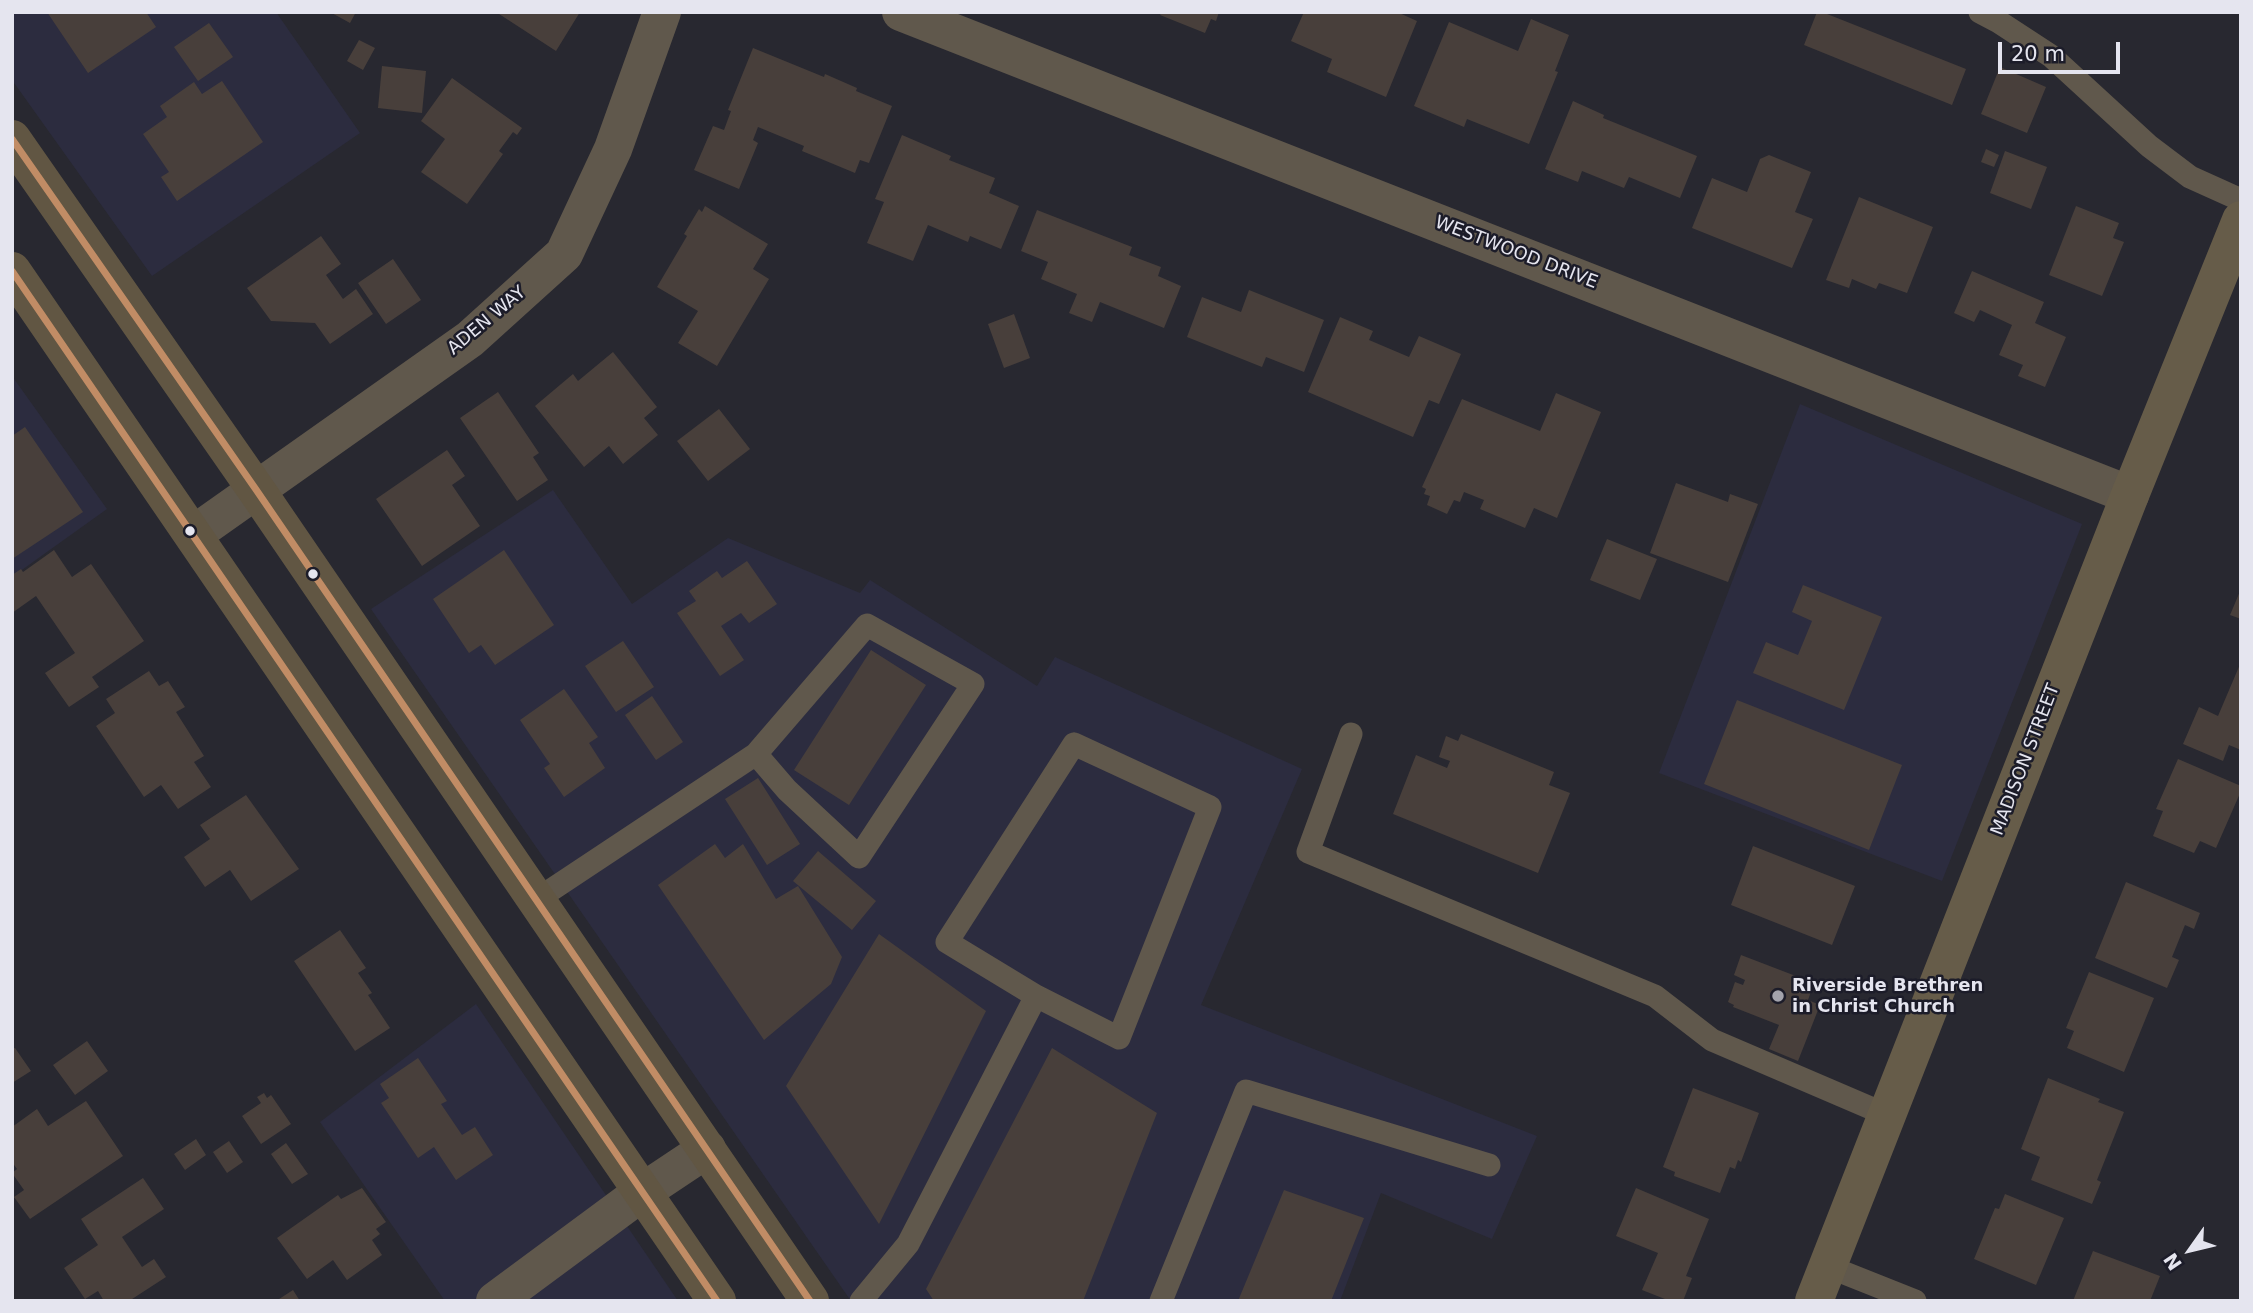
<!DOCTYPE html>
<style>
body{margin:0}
#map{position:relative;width:2253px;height:1313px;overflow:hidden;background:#282830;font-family:"DejaVu Sans",sans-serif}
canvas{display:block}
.frame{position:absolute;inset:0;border:14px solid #e5e5ef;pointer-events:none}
.north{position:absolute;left:2155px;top:1215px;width:70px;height:70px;-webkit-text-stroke:5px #1c1c29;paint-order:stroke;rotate:236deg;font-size:19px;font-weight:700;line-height:28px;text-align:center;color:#e5e5ef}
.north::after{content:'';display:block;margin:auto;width:24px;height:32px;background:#e5e5ef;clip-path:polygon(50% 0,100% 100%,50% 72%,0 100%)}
.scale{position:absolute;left:1998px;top:42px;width:122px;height:32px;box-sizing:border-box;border:4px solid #e5e5ef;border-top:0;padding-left:9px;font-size:21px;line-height:24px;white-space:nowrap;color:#e5e5ef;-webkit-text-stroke:5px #1c1c29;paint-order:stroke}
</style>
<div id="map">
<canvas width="2253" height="1313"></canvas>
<div class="frame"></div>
<div class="north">N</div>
<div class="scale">20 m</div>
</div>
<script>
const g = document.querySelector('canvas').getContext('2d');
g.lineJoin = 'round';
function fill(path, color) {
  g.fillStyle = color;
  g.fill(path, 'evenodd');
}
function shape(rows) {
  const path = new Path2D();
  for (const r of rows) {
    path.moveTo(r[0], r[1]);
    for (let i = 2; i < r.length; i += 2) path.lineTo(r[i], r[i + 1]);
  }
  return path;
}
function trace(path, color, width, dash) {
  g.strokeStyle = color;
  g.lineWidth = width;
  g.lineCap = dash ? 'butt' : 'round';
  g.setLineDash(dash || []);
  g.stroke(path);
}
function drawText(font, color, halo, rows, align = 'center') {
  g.font = font + ' "DejaVu Sans",sans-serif';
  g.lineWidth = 5;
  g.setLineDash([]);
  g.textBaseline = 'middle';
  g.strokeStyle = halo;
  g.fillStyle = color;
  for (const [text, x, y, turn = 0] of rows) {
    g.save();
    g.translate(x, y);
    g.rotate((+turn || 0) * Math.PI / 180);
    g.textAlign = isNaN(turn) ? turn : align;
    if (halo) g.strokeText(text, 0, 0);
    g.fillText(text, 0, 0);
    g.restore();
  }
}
fill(shape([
 [12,12,276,12,360,133,152,276,12,80],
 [12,376,107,509,12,577],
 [1800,404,2082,524,1942,881,1659,773],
 [553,490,632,604,728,538,860,593,870,580,1037,686,1055,657,1302,769,1201,1005,1537,1136,1492,1239,1381,1193,1340,1301,851,1301,371,609],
 [476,1004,678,1301,445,1301,320,1122]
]), '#2c2c3f');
fill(shape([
 [47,12,146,12,156,27,88,73],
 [330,12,356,12,350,23],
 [496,12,580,12,556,51],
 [1162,12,1219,12,1216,21,1211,19,1205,33,1160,15],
 [1304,12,1397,12,1417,21,1386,97,1327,72,1332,59,1291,41],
 [1817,12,1822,12,1966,69,1952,105,1804,45],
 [1531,19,1569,35,1555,71,1558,72,1529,144,1467,119,1464,127,1414,106,1449,22,1518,51],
 [209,23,233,57,198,81,174,47],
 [359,40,375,48,363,70,347,61],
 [753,48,824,77,825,74,857,88,856,91,892,106,869,163,860,160,855,173,802,151,804,146,758,127,753,140,758,143,739,189,694,170,713,126,724,130,731,111,728,110],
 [382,66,426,71,422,113,378,108],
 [2000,67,2046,87,2027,133,1981,114],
 [452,78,522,128,517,135,513,132,499,151,503,154,467,204,421,172,445,139,421,121],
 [222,81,263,142,177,201,161,177,169,172,143,134,167,117,160,106,194,82,202,94],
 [1573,101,1604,115,1603,118,1697,156,1680,198,1629,177,1624,188,1582,171,1578,182,1545,169],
 [902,135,951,156,949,160,995,178,989,193,1019,206,1001,249,970,236,968,242,928,225,913,261,867,243,884,202,875,199],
 [1986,149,1999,155,1994,167,1981,162],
 [2005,151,2047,167,2031,209,1990,193],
 [1769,155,1811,172,1795,212,1813,219,1792,268,1692,228,1712,178,1747,192,1760,159],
 [1859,197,1933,227,1907,293,1879,283,1876,289,1852,279,1849,288,1826,280],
 [705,206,768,244,753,269,769,279,717,366,678,343,698,311,657,287,687,236,684,234,699,209,702,212],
 [2076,206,2119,223,2113,238,2124,242,2102,296,2049,275],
 [1037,210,1132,247,1129,255,1161,267,1158,276,1181,286,1164,328,1100,302,1092,322,1069,313,1077,294,1041,279,1048,262,1021,251],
 [321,236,341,264,326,275,343,299,356,289,373,314,330,344,315,323,271,321,247,288],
 [393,259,421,300,386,324,358,283],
 [1972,271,2044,302,2035,323,2066,337,2045,387,2018,376,2023,365,1999,355,2012,325,1980,310,1974,322,1954,313],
 [1249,290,1324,320,1304,372,1266,357,1262,367,1187,337,1202,297,1241,312],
 [1014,314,1030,358,1004,368,988,324],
 [1340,317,1373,331,1369,340,1409,357,1419,336,1461,354,1439,404,1429,400,1413,437,1308,392],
 [613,352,657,407,644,418,658,435,623,464,609,446,584,467,535,406,573,374,578,381],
 [498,392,539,453,533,457,548,480,517,501,460,418],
 [1556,393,1601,412,1557,518,1534,508,1525,528,1480,509,1484,500,1464,492,1460,502,1454,500,1447,514,1427,505,1430,496,1424,494,1426,489,1422,487,1462,399,1540,431],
 [719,409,750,449,708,481,677,441],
 [25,427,83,512,12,559,12,436],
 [447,450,465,476,452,485,480,526,422,566,376,499],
 [1676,483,1728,502,1730,494,1758,504,1728,582,1650,553],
 [1607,539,1657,559,1640,600,1590,580],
 [54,550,72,577,91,564,144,641,92,677,99,687,69,707,45,673,75,653,36,596,12,613,12,575,21,569,23,572],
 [504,550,554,625,495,665,481,645,469,653,433,599],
 [747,561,777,604,749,623,741,613,721,626,744,660,720,676,677,613,696,601,689,591,717,571,722,578],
 [1803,585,1882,617,1844,710,1753,673,1766,642,1798,655,1812,621,1792,612],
 [2241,589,2241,619,2230,615],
 [623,641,654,687,616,712,585,666],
 [871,650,926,685,849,805,794,770],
 [2241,662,2241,750,2229,745,2223,761,2183,744,2199,707,2218,716],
 [149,671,159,686,168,681,185,707,176,712,204,756,194,762,211,787,178,809,161,785,144,797,96,726,115,713,106,699],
 [564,689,598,737,589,743,605,768,564,797,544,768,550,764,520,720],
 [652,696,683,742,656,760,625,715],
 [1737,700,1902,765,1869,850,1704,784],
 [1461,734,1554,772,1549,785,1570,793,1538,873,1393,814,1416,755,1447,768,1450,761,1439,757,1446,736,1458,741],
 [2178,759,2241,786,2241,791,2216,848,2200,841,2194,853,2153,836,2163,811,2156,809],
 [758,778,800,844,767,865,725,799],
 [246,795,299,869,251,901,230,870,205,887,184,857,210,839,200,825],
 [715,844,725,858,743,844,776,899,798,886,842,957,831,984,764,1040,658,885],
 [1753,846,1855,886,1832,945,1731,905],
 [818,851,876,901,852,930,793,881],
 [2126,882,2200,913,2194,929,2185,925,2172,957,2179,960,2167,988,2095,958],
 [340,930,366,968,358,973,372,993,368,995,390,1028,355,1051,294,961],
 [879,934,986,1011,879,1224,786,1086],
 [1741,955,1814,983,1808,1000,1820,1005,1798,1061,1769,1049,1779,1025,1733,1007,1734,1005,1728,1002,1735,982,1743,985,1745,980,1734,975],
 [2089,972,2154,998,2124,1072,2067,1048,2074,1031,2066,1028],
 [87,1041,108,1071,75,1095,53,1065],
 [15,1048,31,1071,12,1083,12,1049],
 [1052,1048,1157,1113,1083,1301,934,1301,926,1289],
 [418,1058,447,1101,441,1104,462,1135,475,1127,493,1155,456,1180,434,1147,418,1158,381,1103,389,1098,380,1084],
 [2048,1078,2100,1099,2098,1102,2124,1112,2097,1180,2101,1182,2092,1204,2031,1180,2040,1157,2021,1149],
 [1693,1088,1759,1113,1741,1162,1738,1160,1735,1169,1730,1167,1720,1193,1674,1176,1675,1172,1663,1167],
 [264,1093,267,1098,271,1095,291,1124,261,1144,242,1116,261,1103,257,1097],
 [86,1101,123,1156,30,1219,14,1197,24,1190,12,1173,17,1169,12,1162,12,1127,37,1109,48,1126],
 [196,1139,206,1155,185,1170,174,1154],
 [229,1141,243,1162,227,1173,213,1152],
 [286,1143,308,1174,292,1184,271,1154],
 [143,1178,164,1209,122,1237,142,1267,154,1259,166,1277,129,1301,104,1301,98,1291,85,1299,64,1268,98,1245,81,1219],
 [362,1188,386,1222,376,1229,380,1234,372,1240,382,1255,347,1280,333,1260,307,1279,277,1238,338,1195,341,1199],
 [1636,1188,1709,1219,1686,1276,1692,1278,1683,1301,1670,1301,1642,1290,1658,1253,1616,1236],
 [1284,1190,1364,1218,1331,1301,1238,1301],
 [2005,1194,2064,1218,2036,1285,1974,1259,1995,1208,1999,1209],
 [2093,1251,2160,1276,2150,1301,2073,1301],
 [293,1290,300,1301,276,1301]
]), '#483f3b');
trace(shape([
 [1980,12,1999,22,2051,56,2149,146,2190,177,2241,200],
 [1351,734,1308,852,1655,996,1712,1040,1887,1115],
 [1074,744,1210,807,1119,1038,1036,996,947,942,1074,744],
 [536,900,756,754,867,625,973,684,859,857,787,790,756,754],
 [1827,1266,1915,1301],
 [861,1301,908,1244,1036,996],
 [1161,1301,1246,1091,1489,1165]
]), '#60584c', 23);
trace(shape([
 [901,12,2130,495],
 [194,534,470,339,564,254,613,149,662,12],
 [495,1301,641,1193,707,1149]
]), '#60584c', 38);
trace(shape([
 [1814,1301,2130,495,2241,220]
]), '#665c49', 38);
trace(shape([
 [12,139,257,491,810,1301],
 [12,271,717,1301]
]), '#615643', 38);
trace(shape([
 [12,139,257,491,810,1301],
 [12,271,717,1301]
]), '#c18c65', 7);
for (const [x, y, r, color] of [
 [190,531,6,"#e5e5ef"],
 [313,574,6,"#e5e5ef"],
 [1778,996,7,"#a3a3ac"]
]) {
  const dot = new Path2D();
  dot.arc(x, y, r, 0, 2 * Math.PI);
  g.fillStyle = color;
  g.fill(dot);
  trace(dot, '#1c1c29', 2.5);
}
drawText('18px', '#e5e5ef', '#1c1c29', [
 ["WESTWOOD DRIVE",1516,253,21],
 ["ADEN WAY",487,321,-40],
 ["MADISON STREET",2026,760,-69]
]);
drawText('bold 18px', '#e5e5ef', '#1c1c29', [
 ["Riverside Brethren",1792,986],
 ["in Christ Church",1792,1007]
], 'left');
</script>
